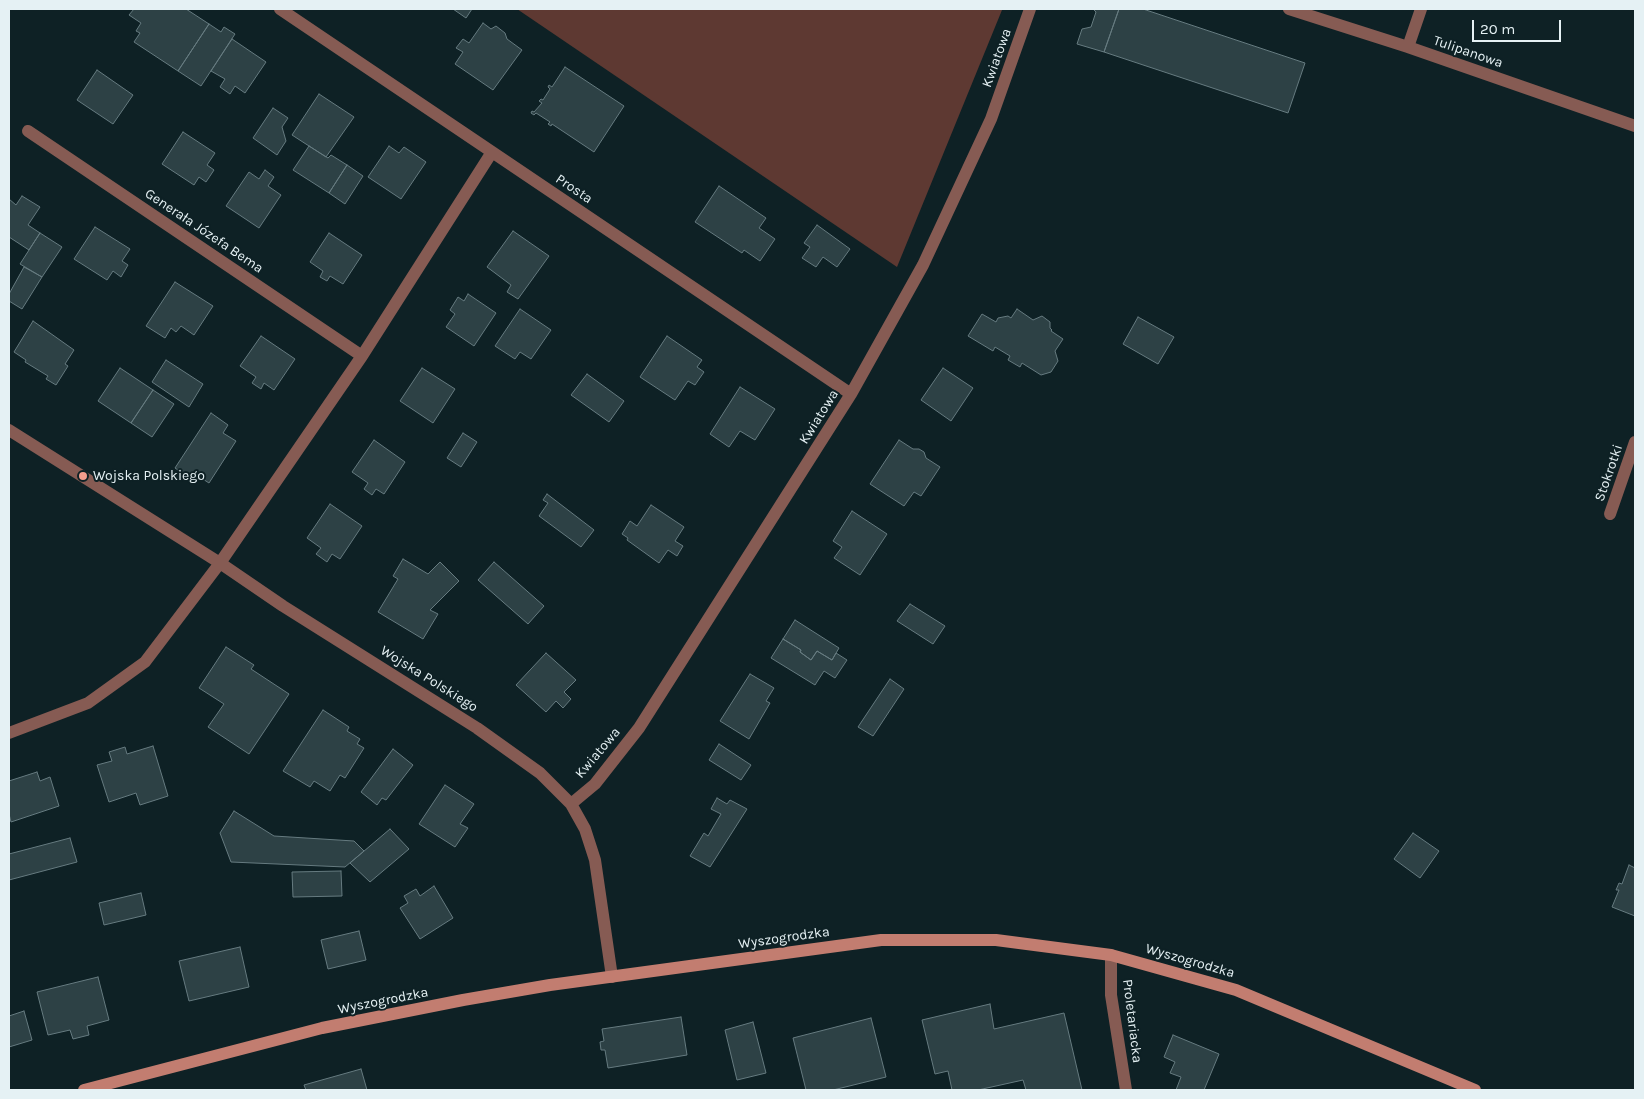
<!DOCTYPE html>
<meta charset="utf-8">
<style>
body{margin:0}
#map{position:relative;width:1644px;height:1099px;overflow:hidden;background:#0e2125;font-family:Karla,sans-serif}
canvas{display:block}
.frame{position:absolute;inset:0;border:10px solid #e5f1f4;pointer-events:none}
.scale{position:absolute;left:1472px;top:20px;width:89px;height:22px;box-sizing:border-box;border:2px solid #e5f1f4;border-top:0;padding-left:6px;font-size:15px;line-height:18px;white-space:nowrap;color:#e5f1f4;-webkit-text-stroke:4px #0e2125;paint-order:stroke}
</style>
<div id="map">
<canvas width="1644" height="1099"></canvas>
<div class="frame"></div>
<div class="scale">20 m</div>
</div>
<script>
const g = document.querySelector('canvas').getContext('2d');
g.lineJoin = 'round';
function fill(path, color) {
  g.fillStyle = color;
  g.fill(path, 'evenodd');
}
function shape(rows) {
  const path = new Path2D();
  for (const r of rows) {
    path.moveTo(r[0], r[1]);
    for (let i = 2; i < r.length; i += 2) path.lineTo(r[i], r[i + 1]);
  }
  return path;
}
function trace(path, color, width, dash) {
  g.strokeStyle = color;
  g.lineWidth = width;
  g.lineCap = dash ? 'butt' : 'round';
  g.setLineDash(dash || []);
  g.stroke(path);
}
function drawText(font, color, halo, rows, align = 'center') {
  g.font = font + ' Karla,sans-serif';
  g.lineWidth = 4;
  g.setLineDash([]);
  g.textBaseline = 'middle';
  g.strokeStyle = halo;
  g.fillStyle = color;
  for (const [text, x, y, turn = 0] of rows) {
    g.save();
    g.translate(x, y);
    g.rotate((+turn || 0) * Math.PI / 180);
    g.textAlign = isNaN(turn) ? turn : align;
    if (halo) g.strokeText(text, 0, 0);
    g.fillText(text, 0, 0);
    g.restore();
  }
}
fill(shape([
 [517,9,999,9,1002,10,897,267]
]), '#5e3932');
const building = shape([
 [134,9,186,9,209,24,178,71,134,42,140,33,136,31,141,23,129,15,134,9],
 [453,9,472,9,466,18,453,9],
 [1093,9,1119,9,1104,52,1077,44,1082,29,1091,27,1096,12,1093,9],
 [1119,9,1143,9,1305,63,1288,113,1104,52,1119,9],
 [483,23,491,29,496,26,505,33,507,39,522,50,493,90,455,64,463,52,456,48,463,39,469,43,483,23],
 [209,24,221,32,224,27,235,34,201,86,178,71,209,24],
 [232,39,266,62,245,93,235,86,230,94,220,87,225,79,211,71,232,39],
 [565,67,624,106,594,152,552,124,551,126,548,124,550,122,536,113,534,115,531,113,532,111,534,112,542,103,539,101,541,99,543,100,550,89,548,87,549,85,552,87,565,67],
 [97,70,133,95,113,124,77,100,97,70],
 [319,94,354,117,326,157,292,135,319,94],
 [273,108,288,118,282,127,286,141,277,155,253,138,273,108],
 [183,132,215,153,207,165,214,170,206,182,199,177,194,185,162,164,183,132],
 [309,146,328,158,331,155,347,165,329,193,293,170,309,146],
 [389,146,399,153,404,147,426,162,401,199,368,177,389,146],
 [347,165,363,176,345,204,329,193,347,165],
 [265,170,274,177,268,186,281,195,259,228,226,206,249,172,259,179,265,170],
 [719,186,766,218,759,228,775,239,760,261,744,250,742,253,695,222,719,186],
 [22,196,40,207,28,225,40,233,29,250,9,237,9,199,16,205,22,196],
 [817,225,850,249,837,267,823,257,816,267,802,258,810,247,804,243,817,225],
 [95,227,130,249,122,261,128,265,121,277,113,271,107,280,74,259,95,227],
 [513,231,549,256,518,299,507,292,511,285,487,267,513,231],
 [40,233,62,247,42,277,20,264,40,233],
 [329,233,362,255,343,284,330,276,327,281,320,277,323,271,310,262,329,233],
 [24,267,42,277,22,309,9,301,9,294,24,267],
 [175,282,213,306,194,335,181,326,176,332,171,328,165,338,146,326,175,282],
 [468,294,496,313,474,346,446,327,455,314,450,310,458,297,464,301,468,294],
 [520,309,551,330,531,359,520,352,515,359,495,346,520,309],
 [1017,309,1033,320,1042,316,1050,322,1050,328,1052,330,1051,331,1063,339,1055,351,1058,361,1051,372,1041,375,1022,363,1020,367,1008,360,1010,356,995,347,993,351,968,336,982,314,996,322,998,318,1008,316,1011,318,1017,309],
 [1138,317,1174,337,1158,364,1123,344,1138,317],
 [33,321,74,350,65,364,68,366,56,385,46,379,48,376,25,362,26,360,14,352,33,321],
 [261,336,295,359,274,390,264,383,261,389,252,383,256,377,240,366,261,336],
 [667,336,702,360,697,367,704,372,695,385,688,381,675,400,640,377,667,336],
 [166,360,203,384,189,407,152,382,166,360],
 [120,368,153,390,131,423,98,401,120,368],
 [422,368,455,389,433,423,400,401,422,368],
 [943,368,973,388,951,421,921,400,943,368],
 [587,374,624,401,609,422,571,395,587,374],
 [740,387,775,409,755,440,740,431,729,447,710,434,740,387],
 [153,390,174,404,152,437,131,423,153,390],
 [211,413,228,425,223,433,236,441,209,483,192,472,188,477,175,468,211,413],
 [463,433,477,442,461,467,447,458,463,433],
 [374,440,405,462,384,494,376,489,372,495,364,489,368,483,352,472,374,440],
 [899,440,913,449,919,449,924,452,926,458,940,467,921,496,914,492,904,506,870,484,899,440],
 [547,494,594,530,581,547,539,516,548,503,543,500,547,494],
 [330,504,362,526,340,559,332,554,327,562,316,554,321,548,307,538,330,504],
 [651,505,684,527,675,541,683,546,677,556,668,550,659,563,627,540,628,538,622,534,630,521,637,526,651,505],
 [852,511,887,534,860,575,834,558,842,547,833,541,852,511],
 [403,559,428,574,440,562,459,581,430,610,438,614,423,639,378,612,398,579,393,576,403,559],
 [494,562,544,606,528,624,478,580,494,562],
 [910,604,945,626,933,644,897,621,910,604],
 [795,620,839,648,832,660,817,651,811,660,800,652,801,650,783,639,795,620],
 [783,639,801,650,800,652,811,660,817,651,832,660,836,653,847,660,835,678,824,671,815,685,771,658,783,639],
 [226,647,254,665,251,669,289,694,249,754,208,727,224,704,199,688,226,647],
 [546,653,576,680,564,692,571,699,563,708,556,701,546,712,516,685,546,653],
 [750,674,774,688,766,701,770,703,749,739,720,721,750,674],
 [890,679,904,689,873,736,858,727,890,679],
 [323,710,349,727,347,731,360,739,357,744,364,748,345,778,340,775,330,791,314,781,310,787,283,771,323,710],
 [719,744,751,765,741,780,709,760,719,744],
 [153,746,168,796,140,805,136,793,109,802,97,765,112,761,109,752,125,747,127,754,153,746],
 [393,749,413,765,386,800,382,798,377,805,361,792,393,749],
 [37,772,40,781,50,777,59,806,11,822,9,814,9,781,37,772],
 [445,785,474,804,460,824,468,828,455,847,419,824,445,785],
 [717,798,727,804,730,800,747,809,710,867,690,856,704,833,708,836,721,814,711,809,717,798],
 [234,811,274,836,354,841,364,851,345,867,231,862,220,833,234,811],
 [390,829,409,849,370,882,350,863,390,829],
 [1413,833,1439,851,1420,878,1394,859,1413,833],
 [70,838,77,862,9,880,9,854,70,838],
 [1629,865,1635,868,1635,916,1612,907,1619,890,1616,890,1619,883,1622,884,1629,865],
 [341,871,342,896,293,897,292,872,341,871],
 [434,886,453,918,420,939,400,908,408,903,404,896,416,889,420,896,434,886],
 [141,893,146,915,104,925,99,903,141,893],
 [359,931,366,960,328,969,321,940,359,931],
 [240,947,249,987,189,1001,179,961,240,947],
 [98,977,109,1020,87,1026,89,1035,73,1039,70,1030,48,1035,37,992,98,977],
 [990,1004,994,1029,1064,1013,1082,1090,1026,1090,1023,1080,978,1090,952,1090,948,1071,935,1074,922,1020,990,1004],
 [24,1011,32,1040,9,1047,9,1016,24,1011],
 [681,1017,687,1055,608,1068,605,1050,601,1050,600,1042,604,1041,602,1029,681,1017],
 [871,1018,886,1077,833,1090,806,1090,793,1038,871,1018],
 [753,1022,766,1073,737,1080,725,1030,753,1022],
 [1173,1035,1219,1054,1204,1090,1176,1090,1181,1077,1170,1073,1175,1062,1164,1057,1173,1035],
 [361,1069,367,1090,306,1090,304,1085,361,1069]
]);
fill(building, '#2d4145');
trace(building, '#667b80', 1);
trace(shape([
 [280,9,851,394],
 [1289,9,1408,47,1635,126],
 [1408,47,1421,9],
 [28,131,362,356],
 [9,430,220,563,283,606,477,728,540,773,571,804,585,829,595,860,612,977],
 [1610,514,1635,442],
 [9,733,88,703,145,662,220,563,362,356,492,152],
 [571,804,595,784,639,728,851,394,923,265,991,119,1030,9],
 [1111,955,1111,995,1126,1090]
]), '#865b53', 12);
trace(shape([
 [84,1090,322,1028,463,1000,550,985,881,940,996,940,1111,955,1236,990,1475,1090]
]), '#c27d70', 12);
for (const [x, y, r, color] of [
 [83,476,5,"#f49d8d"]
]) {
  const dot = new Path2D();
  dot.arc(x, y, r, 0, 2 * Math.PI);
  g.fillStyle = color;
  g.fill(dot);
  trace(dot, '#0e2125', 2);
}
drawText('14px', '#e5f1f4', '#0e2125', [
 ["Tulipanowa",1468,52,19],
 ["Kwiatowa",997,58,-70],
 ["Prosta",574,189,34],
 ["Generała Józefa Bema",204,231,34],
 ["Kwiatowa",819,417,-58],
 ["Stokrotki",1609,473,-71],
 ["Wojska Polskiego",429,679,32],
 ["Kwiatowa",598,753,-50],
 ["Wyszogrodzka",784,938,-8],
 ["Wyszogrodzka",1190,961,16],
 ["Wyszogrodzka",383,1001,-11],
 ["Proletariacka",1132,1021,83]
]);
drawText('14px', '#e5f1f4', '#0e2125', [
 ["Wojska Polskiego",93,476]
], 'left');
</script>
